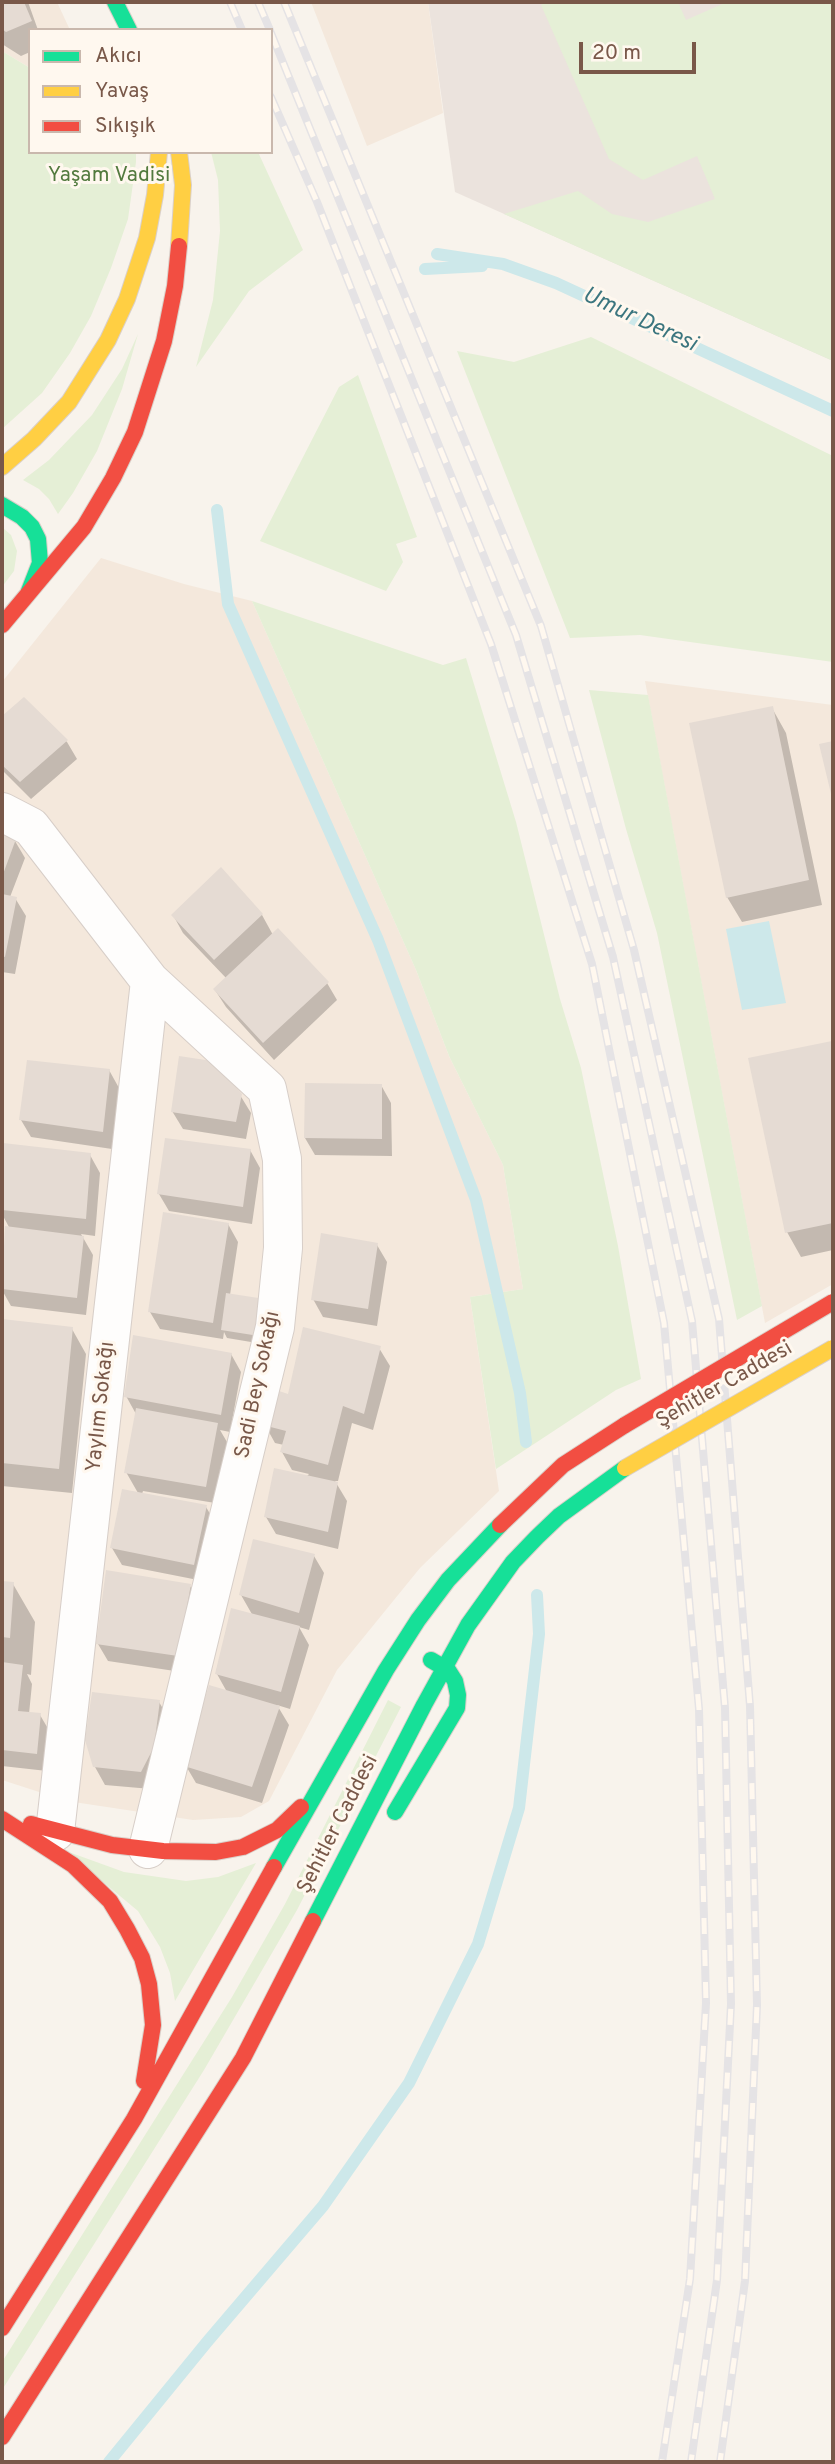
<!DOCTYPE html>
<meta charset="utf-8">
<style>
body{margin:0}
#map{position:relative;width:835px;height:2464px;overflow:hidden;background:#f8f3ec;font-family:Overpass,sans-serif}
canvas{display:block}
.frame{position:absolute;inset:0;border:4px solid #795849;pointer-events:none}
.legend{position:absolute;left:28px;top:28px;width:245px;height:126px;box-sizing:border-box;background:#fff8ef;border:2px solid #c9b8ad;margin:0;padding:9px 12px;list-style:none;font-size:21px;color:#795849}
.legend li{display:flex;align-items:center;gap:14px;height:35px}
.legend b{width:35px;border:2px solid #c9b8ad}
.scale{position:absolute;left:579px;top:42px;width:117px;height:32px;box-sizing:border-box;border:4px solid #795849;border-top:0;padding-left:9px;font-size:21px;line-height:24px;white-space:nowrap;color:#795849;-webkit-text-stroke:5px #fff8ef;paint-order:stroke}
</style>
<div id="map">
<canvas width="835" height="2464"></canvas>
<div class="frame"></div>
<ul class="legend">
<li><b style="height:9px;background:#16e098"></b>Akıcı</li>
<li><b style="height:9px;background:#ffcf43"></b>Yavaş</li>
<li><b style="height:9px;background:#f24e42"></b>Sıkışık</li>
</ul>
<div class="scale">20 m</div>
</div>
<script>
const g = document.querySelector('canvas').getContext('2d');
g.lineJoin = 'round';
function fill(path, color) {
  g.fillStyle = color;
  g.fill(path, 'evenodd');
}
function shape(rows) {
  const path = new Path2D();
  for (const r of rows) {
    path.moveTo(r[0], r[1]);
    for (let i = 2; i < r.length; i += 2) path.lineTo(r[i], r[i + 1]);
  }
  return path;
}
function trace(path, color, width, dash) {
  g.strokeStyle = color;
  g.lineWidth = width;
  g.lineCap = dash ? 'butt' : 'round';
  g.setLineDash(dash || []);
  g.stroke(path);
}
function drawText(font, color, halo, rows, align = 'center') {
  g.font = font + ' Overpass,sans-serif';
  g.lineWidth = 6;
  g.setLineDash([]);
  g.textBaseline = 'middle';
  g.strokeStyle = halo;
  g.fillStyle = color;
  for (const [text, x, y, turn = 0] of rows) {
    g.save();
    g.translate(x, y);
    g.rotate((+turn || 0) * Math.PI / 180);
    g.textAlign = isNaN(turn) ? turn : align;
    if (halo) g.strokeText(text, 0, 0);
    g.fillText(text, 0, 0);
    g.restore();
  }
}
fill(shape([
 [2,2,57,2,70,30,30,30,30,68,2,51],
 [311,2,428,2,443,113,367,146],
 [101,558,184,584,252,601,416,970,449,1056,503,1165,523,1289,470,1297,499,1491,420,1568,337,1670,269,1801,241,1817,193,1820,67,1801,2,1780,2,682],
 [645,681,833,705,833,1284,765,1323]
]), '#f4e8dc');
fill(shape([
 [428,2,833,2,833,361,455,192]
]), '#ebe3dd');
fill(shape([
 [547,2,678,2,686,20,727,2,833,2,833,361,504,214,578,191,612,214,648,222,715,199,697,156,643,180,609,159,541,5],
 [2,51,30,68,30,152,136,152,136,162,128,219,111,268,91,316,70,353,42,393,2,429],
 [211,152,258,152,303,250,249,291,196,367,213,300,220,231,218,180],
 [138,334,122,389,97,451,73,493,58,514,49,499,39,489,23,480,49,460,92,415,122,369],
 [591,337,833,456,833,662,640,635,570,638,457,351,514,362],
 [358,375,417,537,396,544,403,562,386,591,260,541,339,387],
 [2,527,11,535,17,551,14,571,2,587],
 [252,601,443,665,466,658,516,822,560,999,581,1068,618,1246,641,1379,616,1390,496,1469,470,1297,523,1289,503,1165,449,1056,416,970],
 [589,690,648,695,762,1306,737,1320,657,933,626,829],
 [388,1700,401,1707,297,1910,204,2070,2,2390,2,2362,232,1997,285,1904],
 [66,1851,124,1872,186,1881,218,1877,256,1863,175,2001,170,1973,160,1947,138,1911]
]), '#e5efd6');
fill(shape([
 [769,921,786,1003,742,1010,726,929]
]), '#cde8ea');
fill(shape([
 [2,2,28,2,38,30,30,30,30,52,21,56,2,44],
 [24,700,67,742,77,759,31,799,2,770,2,720],
 [772,708,786,733,822,905,742,922,727,897],
 [2,835,15,841,25,858,10,897,15,898,26,916,15,974,2,972],
 [221,870,262,915,273,935,327,983,337,1000,274,1060,226,1007,215,990,227,979,183,933,173,915],
 [831,1043,833,1046,833,1250,801,1257,787,1232],
 [109,1070,119,1088,112,1149,31,1137,21,1120],
 [381,1085,391,1103,392,1156,315,1155,305,1138],
 [240,1095,251,1113,246,1139,183,1129,172,1111],
 [5,1145,90,1155,100,1173,95,1236,81,1234,93,1255,86,1315,11,1306,2,1290,6,1228,10,1229,2,1214],
 [250,1150,260,1168,252,1224,169,1211,159,1194],
 [228,1224,238,1242,230,1295,263,1344,227,1338,224,1332,223,1339,160,1329,150,1312],
 [377,1245,387,1262,377,1326,323,1317,313,1299],
 [2,1321,72,1329,86,1354,72,1493,2,1486],
 [379,1348,390,1366,373,1430,352,1423,338,1481,335,1481,347,1501,338,1549,276,1534,266,1517,309,1474,292,1470,282,1452,284,1445,275,1443,265,1425,289,1396],
 [231,1354,241,1372,230,1432,220,1430,227,1442,215,1503,143,1491,142,1494,206,1507,216,1524,203,1581,122,1565,112,1548,138,1493,126,1472,136,1414,126,1396],
 [314,1556,324,1573,309,1630,299,1627,309,1645,290,1709,277,1705,289,1725,262,1803,196,1783,186,1766,227,1692,217,1674,253,1616,241,1595],
 [2,1582,13,1584,35,1622,31,1675,27,1674,32,1684,29,1714,40,1715,50,1732,47,1771,2,1766],
 [190,1586,200,1604,188,1673,108,1661,98,1644],
 [159,1702,169,1719,151,1789,105,1785,95,1767]
]), '#0003');
trace(shape([
 [437,254,503,264,556,283,833,411],
 [425,269,482,266],
 [217,510,228,604,378,940,476,1200,520,1393,526,1442],
 [109,2462,207,2342,323,2206,409,2083,478,1944,519,1808,539,1634,537,1595]
]), '#cde8ea', 12);
fill(shape([
 [2,2,24,2,32,21,6,32,2,29],
 [24,697,68,740,20,782,2,765,2,716],
 [773,706,809,880,726,898,689,723],
 [833,741,833,798,832,798,819,744],
 [2,834,16,839,2,877],
 [221,867,263,914,214,960,171,915],
 [2,894,17,897,5,957,2,956],
 [278,928,329,982,263,1043,213,989],
 [832,1041,833,1223,785,1233,748,1058],
 [179,1056,212,1061,242,1094,236,1122,171,1112],
 [27,1060,110,1069,103,1132,19,1120],
 [305,1083,382,1084,382,1139,304,1138],
 [165,1138,251,1149,243,1207,157,1194],
 [3,1143,91,1153,86,1219,2,1210],
 [163,1212,229,1223,213,1323,148,1312],
 [5,1226,84,1236,77,1298,2,1289],
 [321,1233,378,1243,368,1309,311,1300],
 [226,1293,265,1299,259,1336,221,1330],
 [2,1319,73,1327,59,1469,2,1463],
 [303,1327,381,1346,364,1414,343,1406,328,1465,280,1452,286,1431,263,1425,273,1389,288,1394],
 [133,1335,232,1353,221,1415,124,1397],
 [136,1408,218,1423,206,1487,124,1473],
 [274,1468,338,1482,328,1532,264,1517],
 [122,1489,207,1505,194,1565,110,1548],
 [253,1539,315,1554,299,1613,239,1595],
 [106,1570,191,1584,178,1656,96,1644],
 [2,1581,14,1582,10,1638,2,1637],
 [231,1608,300,1626,281,1692,215,1674],
 [2,1662,23,1665,18,1711,41,1713,37,1754,2,1750],
 [209,1685,280,1706,252,1787,184,1766],
 [92,1692,160,1700,154,1747,141,1772,93,1767,85,1740]
]), '#e5dbd3');
const street = shape([
 [2,812,31,827,150,981,267,1089,282,1159,283,1248,275,1327,148,1849],
 [55,1832,150,981]
]);
const fast = shape([
 [115,2,129,30],
 [2,505,22,517,32,527,38,539,40,563,29,591],
 [395,1812,457,1708,458,1695,455,1681,448,1670,431,1660],
 [274,1867,386,1670,418,1620,448,1580,500,1525],
 [313,1921,424,1705,468,1625,513,1562,537,1537,559,1516,625,1468]
]);
const slow = shape([
 [179,152,183,185,179,246],
 [2,467,34,439,69,402,108,340,127,299,147,238,155,195,159,152]
]);
const jam = shape([
 [2,625,84,527,113,478,135,432,164,341,175,286,179,246],
 [500,1525,563,1465,625,1425],
 [2,1819,73,1865,110,1901,127,1929,142,1958,149,1984,153,2025,144,2081],
 [31,1824,112,1845,163,1851,216,1852,243,1847,277,1830,301,1807],
 [2,2328,134,2119,274,1867],
 [2,2437,243,2058,313,1921]
]);
trace(street, '#d7cec8', 40);
trace(fast, '#dad0c9', 18);
trace(slow, '#dad0c9', 18);
trace(jam, '#dad0c9', 18);
trace(street, '#fefdfc', 38);
trace(fast, '#16e098', 16);
trace(slow, '#ffcf43', 16);
trace(jam, '#f24e42', 16);
const rail = shape([
 [230,2,242,30],
 [258,2,270,30],
 [284,2,541,626,634,950,719,1319,750,1706,757,2005,745,2281,720,2462],
 [271,33,516,635,613,957,692,1321,725,1708,731,2004,717,2280,691,2462],
 [271,97,317,202,491,644,592,964,664,1323,699,1709,706,2003,690,2279,662,2462]
]);
trace(rail, '#e5e3e5', 8);
trace(rail, '#fff8ef', 5, [16]);
const slowBridge = shape([
 [625,1468,833,1348]
]);
const jamBridge = shape([
 [625,1425,833,1302]
]);
trace(slowBridge, '#dad0c9', 18, []);
trace(jamBridge, '#dad0c9', 18, []);
trace(slowBridge, '#ffcf43', 16);
trace(jamBridge, '#f24e42', 16);
drawText('21px', '#527a3e', '#fff8ef', [
 ["Yaşam Vadisi",109,177]
]);
drawText('21px', '#795849', '#fff8ef', [
 ["Sadi Bey Sokağı",259,1385,-78],
 ["Şehitler Caddesi",725,1386,-30],
 ["Yaylım Sokağı",102,1407,-84],
 ["Şehitler Caddesi",339,1825,-63]
]);
drawText('italic 23px', '#3c767f', '#fff8ef', [
 ["Umur Deresi",639,321,25]
]);
</script>
